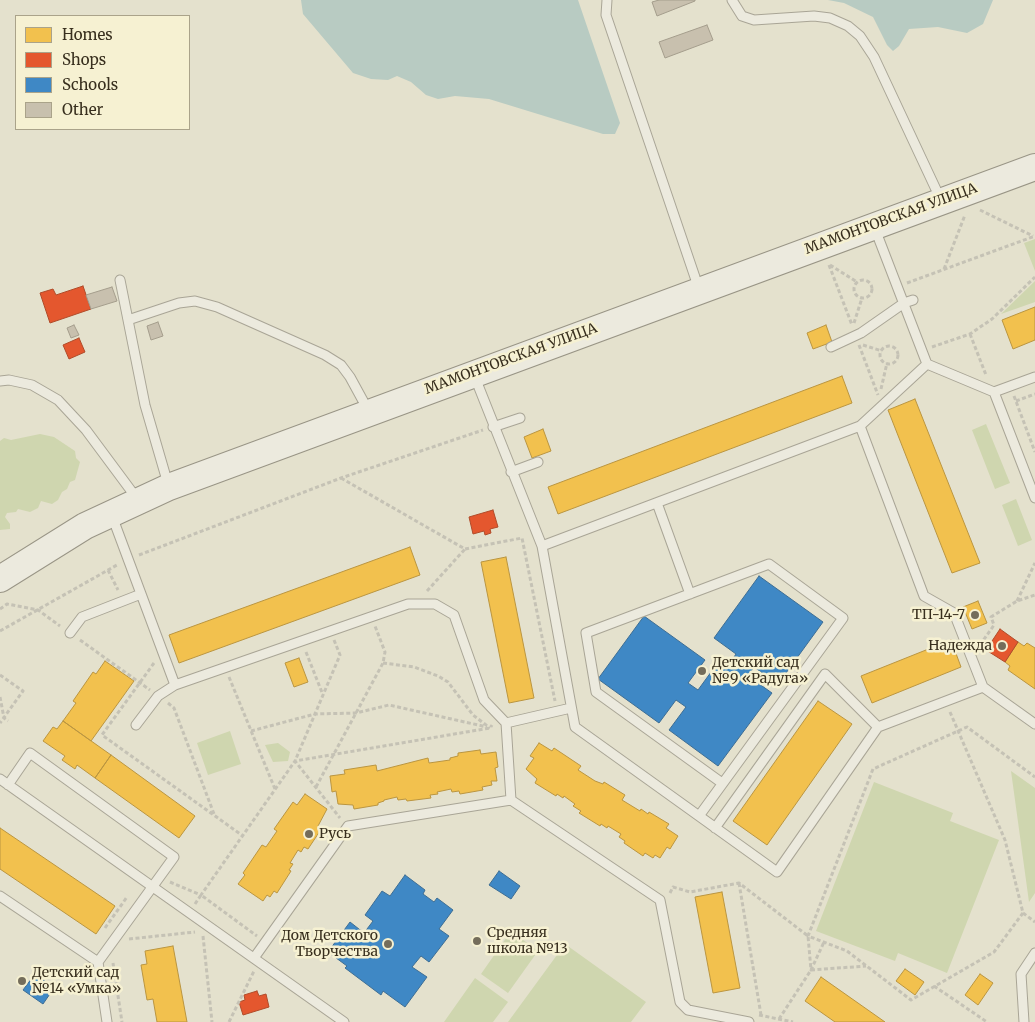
<!DOCTYPE html>
<meta charset="utf-8">
<style>
body{margin:0}
#map{position:relative;width:1035px;height:1022px;overflow:hidden;background:#e4e1cd;font-family:Merriweather,serif}
canvas{display:block}
.legend{position:absolute;left:15px;top:15px;width:175px;height:115px;box-sizing:border-box;background:#f6f1d2;border:1px solid #aaa38a;margin:0;padding:6px 9px;list-style:none;font-size:15px;color:#382f1e}
.legend li{display:flex;align-items:center;gap:10px;height:25px}
.legend b{width:25px;border:1px solid #aaa38a}
</style>
<div id="map">
<canvas width="1035" height="1022"></canvas>
<ul class="legend">
<li><b style="height:14px;background:#f2c14e"></b>Homes</li>
<li><b style="height:14px;background:#e4572e"></b>Shops</li>
<li><b style="height:14px;background:#3f88c5"></b>Schools</li>
<li><b style="height:14px;background:#c8c0ae"></b>Other</li>
</ul>
</div>
<script>
const g = document.querySelector('canvas').getContext('2d');
g.lineJoin = 'round';
function fill(path, color) {
  g.fillStyle = color;
  g.fill(path, 'evenodd');
}
function shape(rows) {
  const path = new Path2D();
  for (const r of rows) {
    if (r.length === 3) {
      path.moveTo(r[0] + r[2], r[1]);
      path.arc(r[0], r[1], r[2], 0, 2 * Math.PI);
      continue;
    }
    path.moveTo(r[0], r[1]);
    for (let i = 2; i < r.length; i += 2) path.lineTo(r[i], r[i + 1]);
  }
  return path;
}
function trace(path, color, width, dash) {
  g.strokeStyle = color;
  g.lineWidth = width;
  g.lineCap = dash ? 'butt' : 'round';
  g.setLineDash(dash || []);
  g.stroke(path);
}
function drawText(font, color, halo, rows, align = 'center') {
  g.font = font + ' Merriweather,serif';
  g.lineWidth = 5;
  g.setLineDash([]);
  g.textBaseline = 'middle';
  g.strokeStyle = halo;
  g.fillStyle = color;
  for (const [text, x, y, turn = 0] of rows) {
    g.save();
    g.translate(x, y);
    g.rotate((+turn || 0) * Math.PI / 180);
    g.textAlign = isNaN(turn) ? turn : align;
    if (halo) g.strokeText(text, 0, 0);
    g.fillText(text, 0, 0);
    g.restore();
  }
}
fill(shape([
 [1035,239,1035,271,1024,243],
 [1035,281,1035,302,1001,314],
 [986,424,1010,483,995,489,972,430],
 [40,434,54,437,75,451,76,458,80,462,75,480,70,482,67,489,62,492,58,500,52,504,41,501,38,508,30,512,18,509,16,512,7,513,5,517,10,524,10,529,0,530,0,441,4,438,11,440],
 [1016,499,1032,540,1018,546,1002,505],
 [230,731,241,764,208,775,197,743],
 [278,743,290,752,288,761,273,762,265,745],
 [1011,771,1035,788,1035,893,1029,902],
 [874,782,953,813,950,821,999,840,947,973,898,953,895,961,816,931],
 [511,931,538,951,508,993,481,974],
 [565,944,646,1002,631,1022,508,1022],
 [475,978,508,1002,493,1022,444,1022]
]), '#cfd6af');
fill(shape([
 [301,0,578,0,620,123,615,134,603,134,489,99,455,96,438,99,426,95,411,82,397,76,388,80,371,79,353,73,303,14],
 [828,0,993,0,983,24,967,33,938,27,909,29,899,46,893,51,887,45,873,17,844,3]
]), '#b8cbc2');
const homes = shape([
 [1035,307,1035,340,1013,349,1002,320,1035,307],
 [826,325,832,342,813,349,807,333,826,325],
 [842,376,852,403,558,514,548,487,842,376],
 [915,399,980,563,952,573,888,410,915,399],
 [543,429,551,451,532,458,524,437,543,429],
 [410,547,420,575,179,663,169,635,410,547],
 [506,557,534,698,509,703,481,562,506,557],
 [978,601,987,623,972,629,963,607,978,601],
 [951,640,961,667,872,703,861,676,951,640],
 [1018,642,1024,646,1027,643,1035,648,1035,689,1008,670,1010,666,1005,662,1018,642],
 [299,658,308,682,294,687,285,663,299,658],
 [105,661,134,681,91,741,63,721,76,703,73,701,93,672,96,674,105,661],
 [818,701,852,724,767,845,733,821,818,701],
 [63,721,111,755,95,778,77,765,75,769,62,760,65,756,43,741,53,727,57,729,63,721],
 [539,743,552,751,554,748,581,766,578,770,595,781,603,784,604,782,625,795,622,800,640,811,641,809,648,814,649,812,669,824,666,828,678,836,670,849,667,847,660,858,655,855,653,858,645,853,643,856,624,843,625,841,619,837,621,834,608,826,607,828,601,824,600,826,579,813,581,811,573,806,575,804,564,796,563,798,557,794,556,796,535,783,537,779,526,769,534,758,530,756,539,743],
 [480,750,481,754,496,752,498,767,495,768,497,781,491,781,492,785,482,787,483,790,460,794,459,791,452,792,451,789,437,792,438,794,430,795,431,798,407,801,406,799,398,800,397,797,384,800,384,801,378,803,378,805,354,809,353,805,338,804,336,791,332,792,330,776,345,774,344,770,376,765,377,771,428,758,429,763,450,760,450,758,458,756,458,753,480,750],
 [111,755,195,816,179,838,95,778,111,755],
 [305,794,327,809,318,826,322,828,308,849,304,847,301,852,298,850,290,863,293,864,289,870,291,871,277,893,274,891,270,897,267,895,263,901,238,884,245,875,243,873,262,845,266,847,277,831,274,829,293,802,297,805,305,794],
 [0,828,115,906,96,934,0,869,0,828],
 [722,892,740,988,713,993,695,897,722,892],
 [173,946,187,1022,157,1022,153,999,147,1000,141,965,147,964,145,951,173,946],
 [905,969,924,982,915,995,896,981,905,969],
 [980,974,993,983,978,1005,965,995,980,974],
 [821,977,885,1022,835,1022,805,1001,821,977]
]);
fill(homes, '#f2c14e');
trace(homes, '#ba9540', 1);
const shops = shape([
 [83,286,91,309,50,323,40,293,53,289,56,295,83,286],
 [79,338,85,352,69,359,63,345,79,338],
 [493,510,498,527,490,529,491,533,485,535,484,531,473,534,469,517,493,510],
 [1000,629,1018,642,1005,662,986,650,1000,629],
 [257,991,259,996,266,994,269,1007,243,1015,239,1002,245,1000,244,995,257,991]
]);
fill(shops, '#e4572e');
trace(shops, '#b04b29', 1);
const schools = shape([
 [759,576,823,622,778,684,754,667,748,676,772,693,718,766,669,730,686,707,676,700,659,723,598,679,644,616,705,660,688,683,698,690,722,657,730,663,736,654,714,638,759,576],
 [499,871,520,886,511,899,489,885,499,871],
 [405,875,425,890,423,894,434,902,437,898,453,910,439,929,449,936,429,962,421,956,412,967,427,977,405,1007,383,991,381,995,345,968,347,966,328,952,350,922,364,933,373,921,365,915,382,891,390,896,405,875],
 [35,974,54,988,43,1004,23,990,35,974]
]);
fill(schools, '#3f88c5');
trace(schools, '#3d6d93', 1);
const building = shape([
 [659,0,695,0,695,1,657,16,652,2,659,0],
 [707,25,713,40,665,58,659,42,707,25],
 [112,287,117,301,91,309,86,295,112,287],
 [158,322,163,336,151,340,147,326,158,322],
 [74,325,79,335,71,338,67,328,74,325]
]);
fill(building, '#c8c0ae');
trace(building, '#a49d8c', 1);
const lane = shape([
 [607,0,606,15,699,289],
 [732,0,742,16,754,20,814,16,830,18,848,26,860,36,874,57,940,198],
 [875,229,927,364,994,392,1035,498],
 [120,280,145,405,168,484],
 [128,320,179,303,195,301,217,307,325,355,341,365,350,377,368,410],
 [831,347,861,333,904,303,913,300],
 [474,375,542,546,860,426,927,364],
 [0,381,9,380,32,385,58,400,86,430,138,500],
 [994,392,1035,377],
 [493,427,520,418],
 [511,472,538,462],
 [657,503,690,594],
 [112,516,175,685,408,604,435,604,454,615,484,700,506,723,571,708],
 [542,546,575,727,699,816,843,618,769,564,586,633,596,692,722,783],
 [70,633,82,617,141,594],
 [983,687,1035,724],
 [506,723,511,800],
 [136,725,158,696,175,685],
 [0,779,344,1022],
 [8,785,30,753,174,857,98,962],
 [699,816,777,872,878,727,983,687,954,613,924,596,860,426],
 [715,828,825,674,878,727],
 [0,896,98,962,107,1022],
 [254,958,348,826,511,800,660,900,680,1002,688,1010,749,1022],
 [1024,1022,1021,974,1035,953]
]);
const secondary = shape([
 [0,579,85,526,169,487,1035,167]
]);
trace(lane, '#a9a596', 11);
trace(secondary, '#999586', 28);
trace(shape([
 [980,210,1033,236],
 [829,265,852,325],
 [830,265,857,282],
 [944,269,965,215],
 [863,289,9],
 [907,283,1035,236],
 [854,323,862,298],
 [970,334,986,375],
 [859,345,878,395],
 [863,345,882,351],
 [889,355,9],
 [932,347,970,334,992,319,1035,277],
 [881,389,887,363],
 [1014,396,1035,452],
 [1016,401,1035,394],
 [341,478,465,549,522,538,555,701],
 [139,555,341,478,483,430],
 [108,570,118,590],
 [427,591,465,549],
 [1017,601,1035,563],
 [0,609,7,604,38,610,60,626],
 [0,631,117,565],
 [80,640,150,690],
 [334,640,340,655,295,761,340,818],
 [980,645,994,625,991,617,1017,601,1035,595],
 [306,652,323,695],
 [154,663,102,735,243,836],
 [383,663,414,667,438,676,448,682,473,715,490,728],
 [0,675,23,691,0,723],
 [229,677,275,789],
 [0,697,4,718,8,721],
 [168,703,174,708,214,814],
 [950,712,1005,840,1023,913,1035,922],
 [251,731,315,714,356,713,389,705,487,727],
 [316,787,383,663,385,652,375,626],
 [170,882,201,895,295,761,490,728,492,725],
 [739,883,761,1015],
 [670,893,673,887,690,892,739,883,808,936,811,970,824,942],
 [195,904,201,895,257,936],
 [1023,913,994,952,911,1000,847,951,808,936,873,769,967,727,1035,777],
 [105,928,127,897],
 [203,936,212,1022],
 [129,939,195,932],
 [113,963,122,1022],
 [934,986,987,1022],
 [759,1015,793,1022],
 [779,1019,811,970,866,966],
 [229,1022,254,971]
]), '#c5c2b5', 3, [4, 2.5]);
trace(lane, '#eceade', 9);
trace(secondary, '#eceade', 26);
for (const [x, y, r, color] of [
 [975,615,5,"#746d5b"],
 [1002,646,5,"#746d5b"],
 [702,671,5,"#746d5b"],
 [309,834,5,"#746d5b"],
 [477,941,5,"#746d5b"],
 [388,944,5,"#746d5b"],
 [22,981,5,"#746d5b"]
]) {
  const dot = new Path2D();
  dot.arc(x, y, r, 0, 2 * Math.PI);
  g.fillStyle = color;
  g.fill(dot);
  trace(dot, '#f6f1d2', 2);
}
drawText('14px', '#382f1e', '#f6f1d2', [
 ["МАМОНТОВСКАЯ УЛИЦА",891,219,-20],
 ["МАМОНТОВСКАЯ УЛИЦА",511,359,-20]
]);
drawText('14px', '#382f1e', '#f6f1d2', [
 ["ТП-14-7",965,615,"right"],
 ["Надежда",992,646,"right"],
 ["Детский сад",712,663],
 ["№9 «Радуга»",712,679],
 ["Русь",319,834],
 ["Средняя",487,933],
 ["школа №13",487,949],
 ["Дом Детского",378,936,"right"],
 ["Творчества",378,952,"right"],
 ["Детский сад",32,973],
 ["№14 «Умка»",32,989]
], 'left');
</script>
